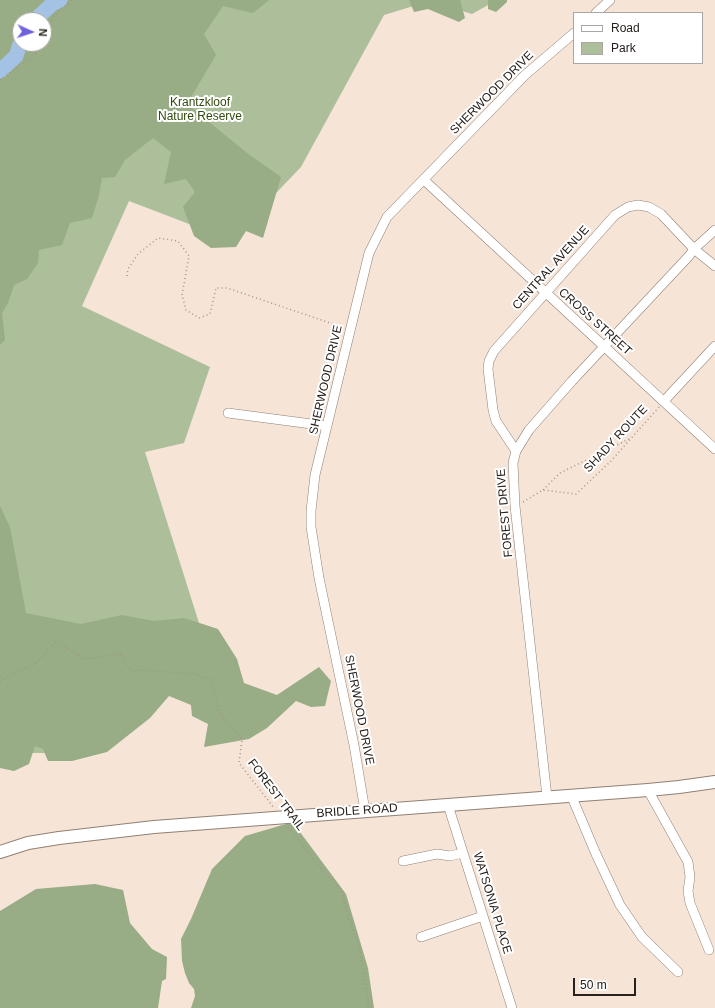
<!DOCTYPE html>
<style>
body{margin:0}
#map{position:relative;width:715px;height:1008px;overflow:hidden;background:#f6e4d7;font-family:Helvetica,sans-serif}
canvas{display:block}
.legend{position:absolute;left:573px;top:12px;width:130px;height:52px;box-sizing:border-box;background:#fff;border:1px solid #a9a6a4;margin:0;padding:5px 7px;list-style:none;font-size:12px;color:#27201c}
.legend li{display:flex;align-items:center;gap:8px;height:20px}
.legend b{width:20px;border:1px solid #a9a6a4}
.north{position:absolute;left:12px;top:12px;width:40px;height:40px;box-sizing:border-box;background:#fff;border:1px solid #a9a6a4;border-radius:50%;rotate:93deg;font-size:11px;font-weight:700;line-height:16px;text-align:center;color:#27201c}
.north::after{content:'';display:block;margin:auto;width:14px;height:18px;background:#6e61dc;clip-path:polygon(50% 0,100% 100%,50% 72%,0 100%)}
.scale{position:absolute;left:573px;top:978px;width:63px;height:18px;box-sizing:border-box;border:2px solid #27201c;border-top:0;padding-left:5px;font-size:12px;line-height:14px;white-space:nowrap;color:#27201c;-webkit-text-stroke:3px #fff;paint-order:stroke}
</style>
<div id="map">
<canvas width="715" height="1008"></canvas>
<ul class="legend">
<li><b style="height:5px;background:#fff"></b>Road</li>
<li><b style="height:11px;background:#acbe9a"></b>Park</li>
</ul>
<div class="north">N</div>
<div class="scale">50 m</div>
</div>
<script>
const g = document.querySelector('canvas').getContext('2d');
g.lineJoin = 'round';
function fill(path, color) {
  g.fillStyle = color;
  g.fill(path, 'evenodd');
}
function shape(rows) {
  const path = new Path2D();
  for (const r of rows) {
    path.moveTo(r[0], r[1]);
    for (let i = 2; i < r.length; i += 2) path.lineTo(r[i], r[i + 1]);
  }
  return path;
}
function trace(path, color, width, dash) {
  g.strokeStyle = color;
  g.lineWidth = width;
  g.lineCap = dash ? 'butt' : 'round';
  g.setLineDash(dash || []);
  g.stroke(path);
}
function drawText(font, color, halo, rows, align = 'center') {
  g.font = font + ' Helvetica,sans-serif';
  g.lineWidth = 4;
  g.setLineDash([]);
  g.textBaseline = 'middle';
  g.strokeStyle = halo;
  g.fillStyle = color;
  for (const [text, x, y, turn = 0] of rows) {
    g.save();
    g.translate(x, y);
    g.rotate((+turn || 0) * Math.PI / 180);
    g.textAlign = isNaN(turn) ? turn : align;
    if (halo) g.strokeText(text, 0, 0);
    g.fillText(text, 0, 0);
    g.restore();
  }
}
fill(shape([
 [0,0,497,0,472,14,430,1,384,15,301,167,231,240,129,201,82,306,210,367,184,443,145,452,199,623,169,689,64,753,10,753,0,752],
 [20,20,44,20,44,44,20,44]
]), '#acbe9a');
fill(shape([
 [0,0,269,0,253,13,223,6,204,34,216,55,187,104,247,153,281,177,263,238,246,231,236,247,211,248,194,236,183,207,195,192,186,179,164,184,171,152,153,138,125,160,115,177,102,178,99,195,92,218,70,223,62,245,39,250,38,263,27,279,14,285,8,303,2,313,5,340,0,345],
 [20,20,44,20,44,44,20,44],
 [409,0,460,0,465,18,459,22,428,9,414,12],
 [488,0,507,0,507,2,496,12,488,9],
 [0,506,10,527,26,613,81,624,122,615,154,621,184,618,218,629,237,659,244,683,277,695,319,667,331,681,325,706,311,707,296,701,267,728,249,739,204,747,208,724,192,716,191,705,169,696,150,718,107,752,72,761,48,761,43,749,35,746,29,764,14,771,0,768],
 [286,824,294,824,346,894,368,968,374,1008,191,1008,195,996,194,989,189,983,185,973,182,961,181,939,191,919,212,869,245,836],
 [95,884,123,890,130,923,152,949,167,957,166,979,162,981,158,1008,0,1008,0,911,36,889]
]), '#98ac85');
trace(shape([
 [35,20,52,4,60,0],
 [0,71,16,56,20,44]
]), '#a3c2e4', 15);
const minor = shape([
 [596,13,610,0],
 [424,180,715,449],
 [664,401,715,346],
 [228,413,327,426],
 [516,451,496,421,493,410,488,369,489,361,494,351,615,215,628,207,638,205,649,207,661,214,694,249,715,266],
 [648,790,688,862,690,877,688,891,690,903,709,950],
 [571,795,596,854,620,905,642,937,678,972],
 [547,797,515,506,513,463,516,451,529,430,572,381,689,256,694,249,715,230],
 [448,805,512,1008],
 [365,811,354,745,319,578,311,527,311,511,315,475,369,253,387,217,525,75,574,33],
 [403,861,437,854,450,856,463,853],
 [421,937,483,916]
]);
const major = shape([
 [0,852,28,843,59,838,154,827,648,790,679,787,715,782]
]);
trace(minor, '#908074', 10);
trace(major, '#908074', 14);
trace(shape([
 [44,35,54,16,72,0],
 [0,80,35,54,40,44],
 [127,276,128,269,138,254,158,238,178,241,189,256,182,295,186,310,199,318,210,314,216,288,227,288,342,327],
 [543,490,560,473,629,439],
 [523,502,543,490,576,494,611,461,659,407],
 [0,681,37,662,57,641,84,659,120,654,131,671,143,670,195,674,211,679,219,712,242,740,239,763,274,808],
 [288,827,322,870,341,889,349,920,359,946,368,998,368,1008]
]), '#a2948b', 1.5, [1, 3]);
trace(minor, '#fff', 9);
trace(major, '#fff', 12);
drawText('12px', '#27201c', '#fff', [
 ["SHERWOOD DRIVE",492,93,-45],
 ["CENTRAL AVENUE",551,268,-48],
 ["CROSS STREET",595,322,42],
 ["SHERWOOD DRIVE",326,380,-77],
 ["SHADY ROUTE",616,439,-47],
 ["FOREST DRIVE",505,513,-95],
 ["SHERWOOD DRIVE",359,710,79],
 ["FOREST TRAIL",276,795,53],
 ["BRIDLE ROAD",357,811,-4],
 ["WATSONIA PLACE",492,903,73]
]);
drawText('12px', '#314a0d', '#fff', [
 ["Krantzkloof",200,103],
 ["Nature Reserve",200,117]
]);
</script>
